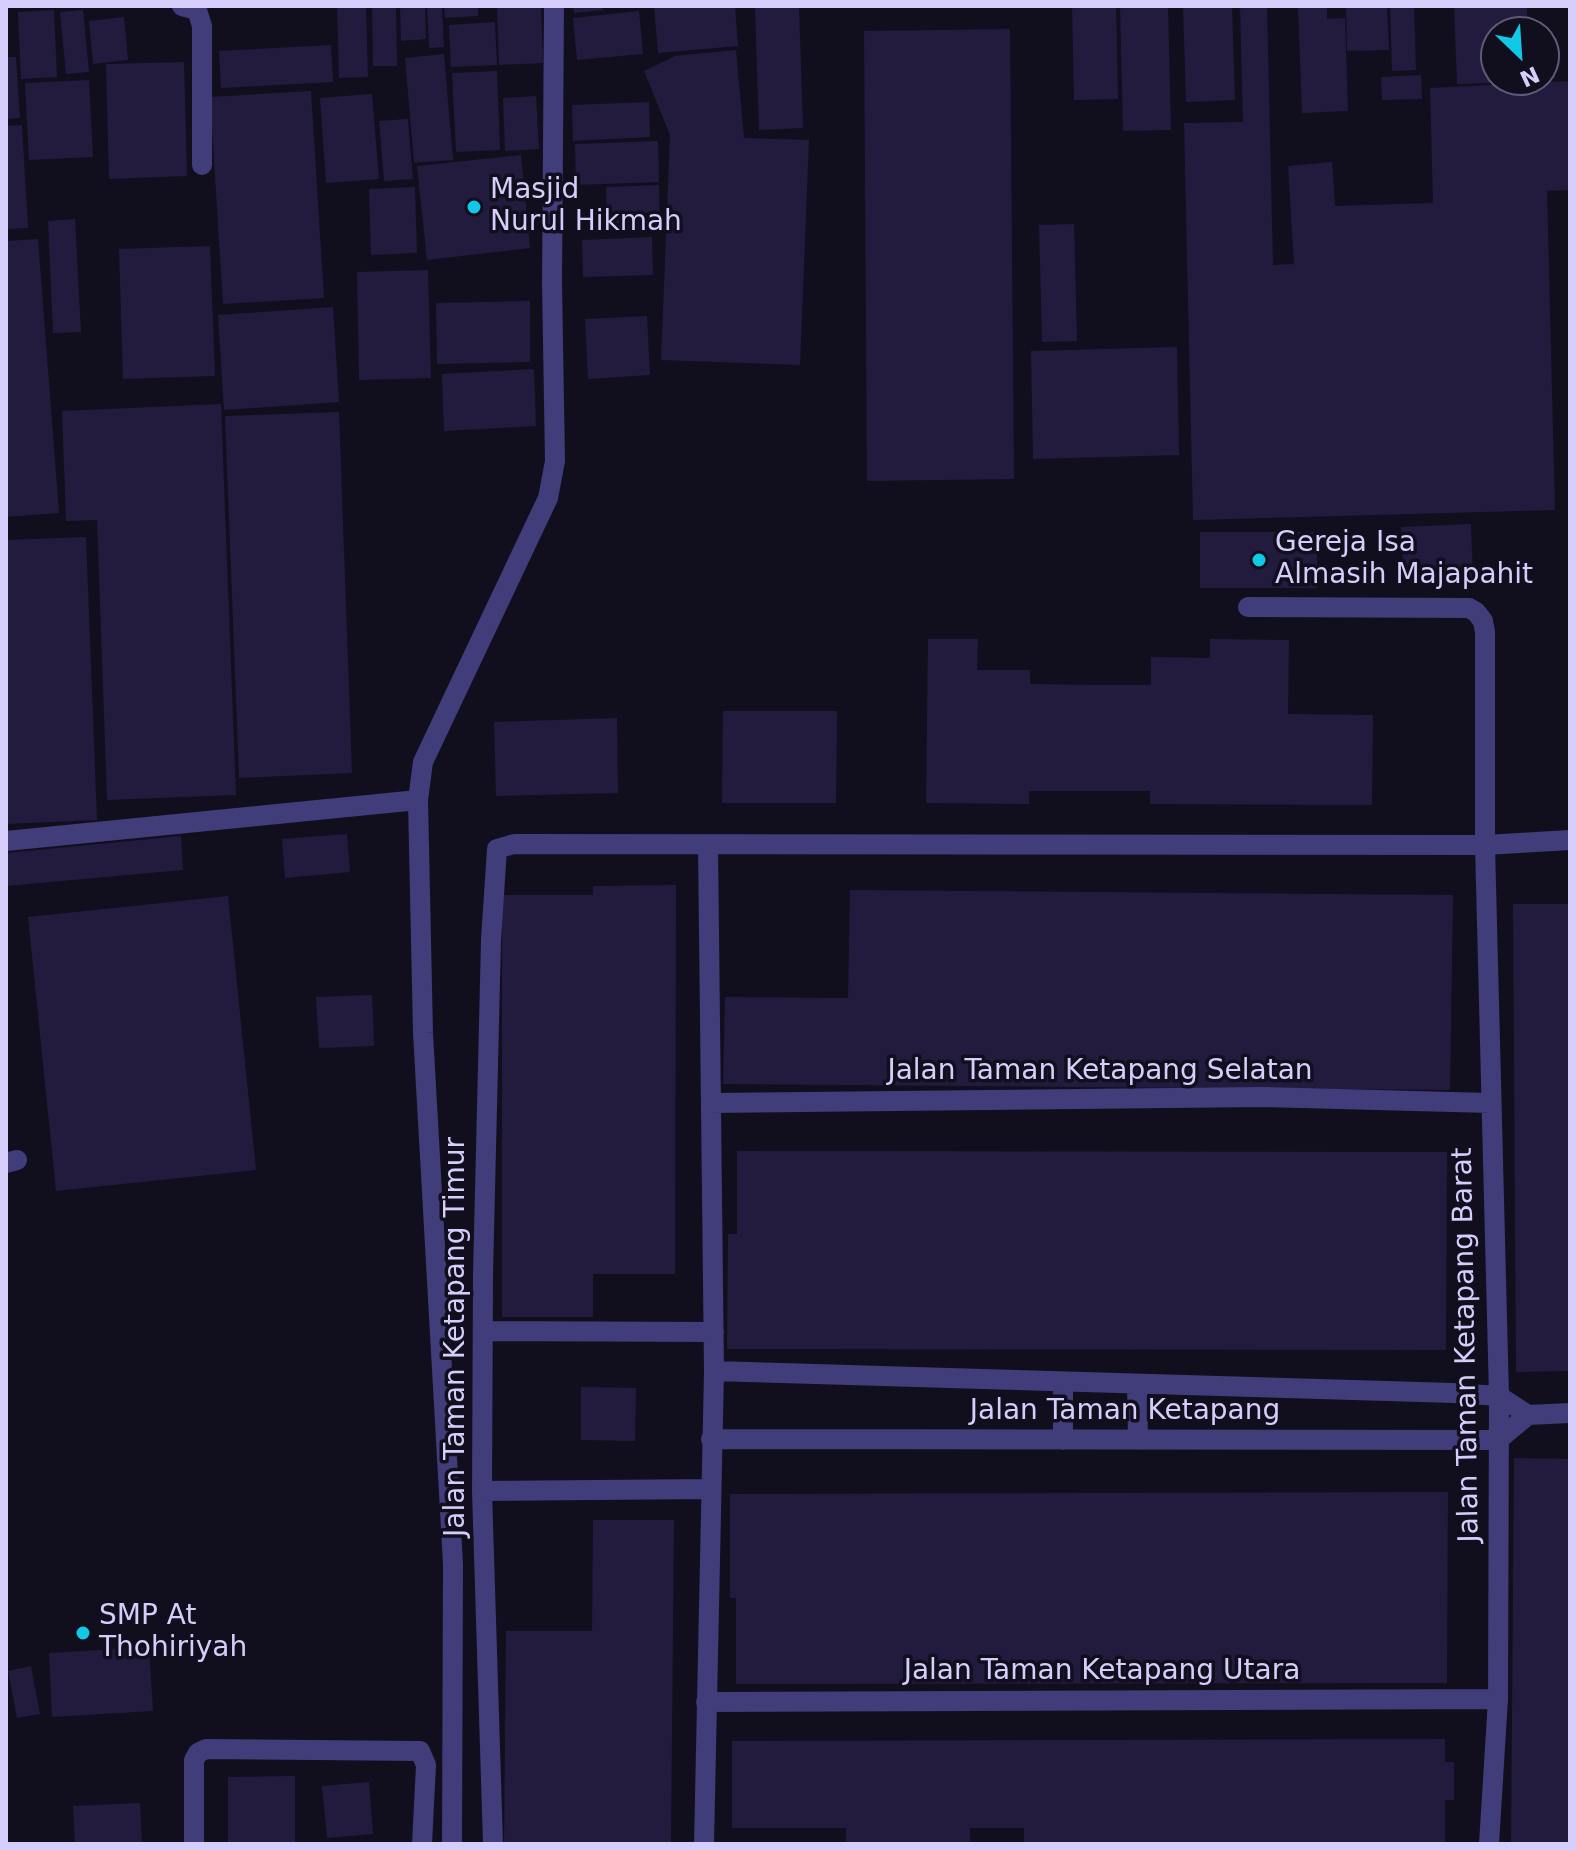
<!DOCTYPE html>
<style>
body{margin:0}
#map{position:relative;width:1576px;height:1850px;overflow:hidden;background:#110e1e;font-family:"DejaVu Sans",sans-serif}
canvas{display:block}
.frame{position:absolute;inset:0;border:8px solid #d5cefb;pointer-events:none}
.north{position:absolute;left:1480px;top:16px;width:80px;height:80px;box-sizing:border-box;background:#110e1e;border:2px solid #5f5b76;border-radius:50%;rotate:155deg;font-size:22px;font-weight:700;line-height:32px;text-align:center;color:#d5cefb}
.north::after{content:'';display:block;margin:auto;width:28px;height:36px;background:#11c8e5;clip-path:polygon(50% 0,100% 100%,50% 72%,0 100%)}
</style>
<div id="map">
<canvas width="1576" height="1850"></canvas>
<div class="frame"></div>
<div class="north">N</div>
</div>
<script>
const g = document.querySelector('canvas').getContext('2d');
g.lineJoin = 'round';
function fill(path, color) {
  g.fillStyle = color;
  g.fill(path, 'evenodd');
}
function shape(rows) {
  const path = new Path2D();
  for (const r of rows) {
    path.moveTo(r[0], r[1]);
    for (let i = 2; i < r.length; i += 2) path.lineTo(r[i], r[i + 1]);
  }
  return path;
}
function trace(path, color, width, dash) {
  g.strokeStyle = color;
  g.lineWidth = width;
  g.lineCap = dash ? 'butt' : 'round';
  g.setLineDash(dash || []);
  g.stroke(path);
}
function drawText(font, color, halo, rows, align = 'center') {
  g.font = font + ' "DejaVu Sans",sans-serif';
  g.lineWidth = 7;
  g.setLineDash([]);
  g.textBaseline = 'middle';
  g.strokeStyle = halo;
  g.fillStyle = color;
  for (const [text, x, y, turn = 0] of rows) {
    g.save();
    g.translate(x, y);
    g.rotate((+turn || 0) * Math.PI / 180);
    g.textAlign = isNaN(turn) ? turn : align;
    if (halo) g.strokeText(text, 0, 0);
    g.fillText(text, 0, 0);
    g.restore();
  }
}
fill(shape([
 [337,6,366,6,368,77,339,78],
 [372,6,396,6,397,66,373,66],
 [400,6,425,6,426,39,401,41],
 [427,6,442,6,444,47,429,48],
 [444,6,478,6,478,16,445,18],
 [497,6,541,6,543,63,499,65],
 [573,6,602,6,603,10,574,13],
 [654,6,735,6,738,46,658,53],
 [799,6,803,128,759,130,755,8],
 [1072,6,1116,6,1118,99,1074,100],
 [1120,6,1168,6,1171,130,1123,131],
 [1183,6,1232,6,1235,100,1186,102],
 [1240,6,1267,6,1273,265,1294,264,1288,166,1332,162,1335,206,1433,203,1430,88,1570,81,1570,190,1547,191,1555,510,1193,520,1184,123,1243,122],
 [1298,6,1327,6,1327,19,1345,18,1348,111,1302,113],
 [1346,6,1387,6,1389,50,1347,51],
 [1390,6,1414,6,1416,70,1392,71],
 [1454,6,1527,6,1527,32,1496,32,1496,83,1457,84],
 [54,10,57,77,21,79,18,12],
 [83,10,89,72,66,74,60,12],
 [639,11,643,54,577,60,573,18],
 [124,17,128,60,93,64,89,21],
 [495,22,497,65,451,67,449,25],
 [1010,29,1014,479,867,481,864,31],
 [331,45,333,82,221,88,219,51],
 [736,50,744,138,809,140,800,365,661,360,670,135,644,71,675,56],
 [444,54,453,160,414,163,405,58],
 [6,57,16,57,20,118,6,119],
 [184,62,187,176,109,179,106,64],
 [497,71,500,150,456,152,452,73],
 [1421,75,1422,99,1382,100,1381,77],
 [89,80,93,157,29,160,25,83],
 [311,91,324,298,223,304,210,97],
 [372,94,379,179,326,183,320,98],
 [536,96,539,149,505,151,503,98],
 [649,102,650,137,573,141,572,105],
 [408,119,413,179,384,181,379,121],
 [22,125,28,228,6,229,6,126],
 [658,141,659,182,576,185,575,144],
 [521,155,530,248,427,260,417,166],
 [659,185,660,229,607,231,606,187],
 [415,187,417,253,371,255,369,189],
 [75,219,81,332,53,333,48,221],
 [1074,224,1077,341,1042,342,1039,225],
 [652,237,653,275,583,277,582,240],
 [38,239,59,513,6,517,6,241],
 [210,246,215,376,123,379,119,249],
 [428,270,431,378,359,380,357,272],
 [530,301,530,362,437,364,436,303],
 [333,307,339,402,224,410,218,315],
 [647,316,650,375,588,379,585,319],
 [1177,347,1179,455,1033,459,1031,351],
 [534,369,536,426,444,431,442,374],
 [221,404,236,795,107,800,97,520,66,521,62,411],
 [339,412,352,773,239,778,225,416],
 [1471,524,1473,578,1404,582,1401,527],
 [1200,532,1317,532,1317,588,1200,588],
 [86,537,97,820,6,824,6,540],
 [928,639,978,639,977,670,1030,670,1030,684,1099,685,1151,685,1151,657,1210,658,1210,639,1289,640,1288,714,1373,715,1372,805,1150,804,1150,791,1029,791,1029,804,926,803],
 [723,711,837,711,836,803,722,803],
 [617,718,618,793,496,796,494,722],
 [347,834,350,872,285,878,282,839],
 [181,836,183,870,6,886,6,853],
 [676,885,675,1274,593,1274,593,1317,502,1317,502,895,593,895,593,886],
 [850,890,1453,895,1450,1090,723,1084,725,997,848,998],
 [228,896,256,1170,56,1191,28,917],
 [1513,904,1570,904,1570,1371,1516,1372],
 [372,995,374,1046,319,1048,316,997],
 [737,1151,1447,1152,1446,1350,727,1349,728,1234,737,1234],
 [581,1387,636,1388,635,1441,581,1440],
 [1514,1458,1570,1459,1570,1844,1511,1844],
 [1448,1492,1447,1683,736,1684,736,1598,730,1598,730,1494],
 [593,1520,674,1520,671,1844,504,1844,506,1631,592,1631],
 [149,1647,153,1711,52,1717,49,1653],
 [31,1666,40,1714,17,1718,8,1671],
 [1445,1739,1445,1762,1454,1762,1454,1800,1445,1800,1445,1844,1024,1844,1024,1828,970,1828,970,1844,846,1844,846,1828,732,1828,732,1741],
 [295,1776,295,1842,228,1843,228,1777],
 [369,1782,373,1834,327,1838,322,1786],
 [140,1803,142,1844,75,1844,73,1806]
]), '#231b3e');
trace(shape([
 [182,6,197,10,202,26,202,165],
 [1248,607,1469,608,1476,612,1483,621,1485,632,1485,845,1499,1396,1498,1699,1489,1844],
 [6,841,418,800],
 [711,1103,1263,1097,1490,1103],
 [6,1163,17,1160],
 [483,1331,714,1332],
 [714,1371,1454,1393,1499,1396,1528,1415,1570,1413],
 [1063,1382,1063,1440],
 [1137,1384,1138,1440],
 [711,1439,1498,1440,1528,1415],
 [482,1491,710,1489],
 [706,1702,1498,1699],
 [194,1844,194,1760,198,1753,206,1749,420,1751,426,1765,422,1844],
 [452,1844,453,1564,423,1033,418,800,423,762,548,498,555,461,552,283,554,6],
 [493,1844,482,1491,483,1274,491,940,497,849,514,844,1485,845,1570,840],
 [704,1844,714,1371,708,845]
]), '#413c7a', 20);
for (const [x, y, r, color] of [
 [474,207,8,"#11c8e5"],
 [1259,560,8,"#11c8e5"],
 [83,1633,8,"#11c8e5"]
]) {
  const dot = new Path2D();
  dot.arc(x, y, r, 0, 2 * Math.PI);
  g.fillStyle = color;
  g.fill(dot);
  trace(dot, '#110e1e', 3);
}
drawText('28px', '#d5cefb', '#110e1e', [
 ["Masjid",490,191],
 ["Nurul Hikmah",490,223],
 ["Gereja Isa",1275,544],
 ["Almasih Majapahit",1275,576],
 ["SMP At",99,1617],
 ["Thohiriyah",99,1649]
], 'left');
drawText('28px', '#d5cefb', '#110e1e', [
 ["Jalan Taman Ketapang Selatan",1100,1072],
 ["Jalan Taman Ketapang Timur",457,1337,-90],
 ["Jalan Taman Ketapang Barat",1467,1345,-91],
 ["Jalan Taman Ketapang",1125,1412],
 ["Jalan Taman Ketapang Utara",1102,1672]
]);
</script>
